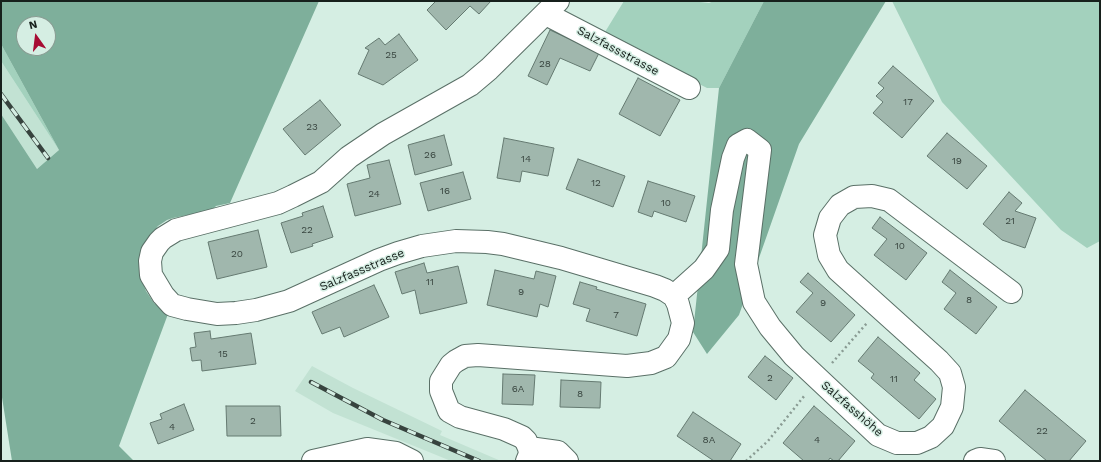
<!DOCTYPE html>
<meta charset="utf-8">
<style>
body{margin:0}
#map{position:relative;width:1101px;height:462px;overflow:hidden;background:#d5eee3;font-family:"Work Sans",sans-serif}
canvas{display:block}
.frame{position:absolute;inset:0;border:2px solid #17201c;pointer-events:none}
.north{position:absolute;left:16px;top:16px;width:40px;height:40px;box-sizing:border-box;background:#d5eee3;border:1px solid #899c93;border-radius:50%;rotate:346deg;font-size:11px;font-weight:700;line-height:16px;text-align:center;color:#17201c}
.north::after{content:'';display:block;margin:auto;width:14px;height:18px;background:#a60c33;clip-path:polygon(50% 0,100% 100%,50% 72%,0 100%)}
</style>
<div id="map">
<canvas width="1101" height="462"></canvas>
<div class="frame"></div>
<div class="north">N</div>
</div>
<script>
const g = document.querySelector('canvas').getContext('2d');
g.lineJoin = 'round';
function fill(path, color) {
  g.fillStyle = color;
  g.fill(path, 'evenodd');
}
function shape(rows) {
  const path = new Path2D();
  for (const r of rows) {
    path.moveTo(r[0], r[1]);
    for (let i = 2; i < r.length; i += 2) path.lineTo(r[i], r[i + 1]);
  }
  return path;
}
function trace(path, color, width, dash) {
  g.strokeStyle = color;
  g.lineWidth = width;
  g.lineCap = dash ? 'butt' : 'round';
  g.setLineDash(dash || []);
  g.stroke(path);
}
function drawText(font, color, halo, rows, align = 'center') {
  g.font = font + ' "Work Sans",sans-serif';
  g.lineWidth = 3;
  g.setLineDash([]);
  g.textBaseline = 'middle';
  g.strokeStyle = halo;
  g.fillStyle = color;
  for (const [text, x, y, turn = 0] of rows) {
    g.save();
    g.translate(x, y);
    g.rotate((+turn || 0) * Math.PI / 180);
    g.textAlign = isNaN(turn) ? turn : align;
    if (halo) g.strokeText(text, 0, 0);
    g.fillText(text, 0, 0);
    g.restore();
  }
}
fill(shape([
 [1,61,59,150,37,169,1,114],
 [312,366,353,388,442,431,440,435,501,461,451,461,333,413,295,391]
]), '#c2e2d3');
fill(shape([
 [624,1,697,1,700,2,709,3,714,1,764,1,719,88,707,88,642,55,643,51,605,32],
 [892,1,1100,1,1100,241,1087,248,1061,230,942,102],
 [1,44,59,150,1,61]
]), '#a3d1bd');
fill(shape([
 [1,1,319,1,230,203,216,206,212,210,173,218,167,220,158,226,147,240,141,255,143,283,146,291,154,303,168,314,119,446,134,461,12,461,1,391,1,114,37,169,59,150,1,44],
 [24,24,48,24,48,48,24,48],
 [764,1,886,1,799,144,739,315,707,354,693,332,719,88]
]), '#7eaf9b');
const building = shape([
 [436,1,491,1,479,14,470,6,446,30,427,10,436,1],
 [550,30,599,53,590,71,560,58,547,85,528,76,550,30],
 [399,34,418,60,383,85,358,74,369,50,365,48,379,38,385,45,399,34],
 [893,66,934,101,902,138,873,113,883,102,876,96,884,88,878,83,893,66],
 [638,78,680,100,660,136,619,114,638,78],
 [320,100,341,125,305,155,283,129,320,100],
 [947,133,987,166,967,189,927,156,947,133],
 [444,135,452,165,415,175,408,145,444,135],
 [504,138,554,148,548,176,522,171,520,182,497,178,504,138],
 [578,159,625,176,613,207,566,189,578,159],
 [389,160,401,204,355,216,347,184,370,178,367,165,389,160],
 [463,172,471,199,428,211,420,183,463,172],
 [648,181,695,196,686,222,654,211,652,217,638,212,648,181],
 [1009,192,1022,203,1015,211,1036,218,1025,248,1002,240,983,224,1009,192],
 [323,206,333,237,312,244,313,246,291,253,281,223,303,216,302,213,323,206],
 [880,217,927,253,906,280,874,255,887,239,872,228,880,217],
 [258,230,267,267,217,279,208,242,258,230],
 [424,263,427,273,458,266,467,303,420,314,415,290,402,294,395,272,424,263],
 [495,270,534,279,536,271,556,276,548,307,540,304,537,317,487,305,495,270],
 [950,270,997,307,976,334,944,309,956,293,942,282,950,270],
 [808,273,855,315,831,342,796,312,813,293,800,282,808,273],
 [580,282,597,287,596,289,646,304,637,336,586,321,590,309,573,304,580,282],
 [374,285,389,317,344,337,340,327,322,334,312,312,374,285],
 [210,331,211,339,251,333,256,364,202,371,201,360,192,361,190,348,196,347,194,333,210,331],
 [878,337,920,373,914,380,936,399,919,419,871,378,874,374,858,361,878,337],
 [765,356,793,378,776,400,748,377,765,356],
 [503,374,535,375,533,405,502,404,503,374],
 [561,380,601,382,600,408,560,407,561,380],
 [1025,390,1086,441,1069,461,1047,461,999,421,1025,390],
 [184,404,194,430,158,444,150,423,162,419,160,414,184,404],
 [226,406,280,406,281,436,227,436,226,406],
 [814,406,855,441,838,461,834,461,830,458,828,461,804,461,783,443,814,406],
 [693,412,741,444,730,461,714,461,677,436,693,412]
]);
fill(building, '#a0b7ad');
trace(building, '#657a71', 1);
const minor = shape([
 [546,14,689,88],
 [674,296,704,269,718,249,722,210,733,158,738,145,747,140,760,150,746,264,754,302,770,327,794,356,878,435,897,443,917,443,931,437,943,426,952,407,954,387,950,373,939,361,838,270,829,255,825,235,830,218,840,205,854,197,872,196,889,200,1011,292],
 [529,448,558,452,567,461],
 [313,461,367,449,396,453,412,461],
 [527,461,530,454,529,448,526,441,522,437,504,429,460,417,449,411,441,391,441,381,451,365,456,361,465,356,478,355,627,366,651,363,666,357,679,339,683,323,678,304,674,296,665,290,655,286,561,258,503,244,487,242,456,241,422,246,398,253,379,260,289,301,256,310,236,313,217,314,187,309,172,305,163,295,151,275,150,261,152,252,159,242,163,238,176,230,278,203,293,196,321,182,349,157,383,134,470,85,489,69,558,1],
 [975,461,980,459,994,461]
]);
trace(minor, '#5a7067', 24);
trace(shape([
 [832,363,867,323],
 [746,461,768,441,805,395]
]), '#899b93', 2.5, [2, 3]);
trace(minor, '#fff', 22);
const rail = shape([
 [1,94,48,158],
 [311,382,383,420,479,461]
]);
trace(rail, '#37433e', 4.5);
trace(rail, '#d5eee3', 3, [9]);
drawText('10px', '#394640', null, [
 ["25",391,55],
 ["28",545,64],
 ["17",908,102],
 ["23",312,127],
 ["26",430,155],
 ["14",526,159],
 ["19",957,161],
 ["12",596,183],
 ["16",445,191],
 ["24",374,194],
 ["10",666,203],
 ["21",1010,221],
 ["22",307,230],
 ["10",900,246],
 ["20",237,254],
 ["11",430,282],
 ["9",521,292],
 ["8",969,300],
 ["9",823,303],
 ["7",616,315],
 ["15",223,354],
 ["2",770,378],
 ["11",894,379],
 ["6A",518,389],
 ["8",580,394],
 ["2",253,421],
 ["4",172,427],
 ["22",1042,431],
 ["8A",709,440],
 ["4",817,440]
]);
drawText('12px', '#17201c', '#d5eee3', [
 ["Salzfassstrasse",618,51,28],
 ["Salzfassstrasse",362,270,-23],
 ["Salzfasshöhe",852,409,41]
]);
</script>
